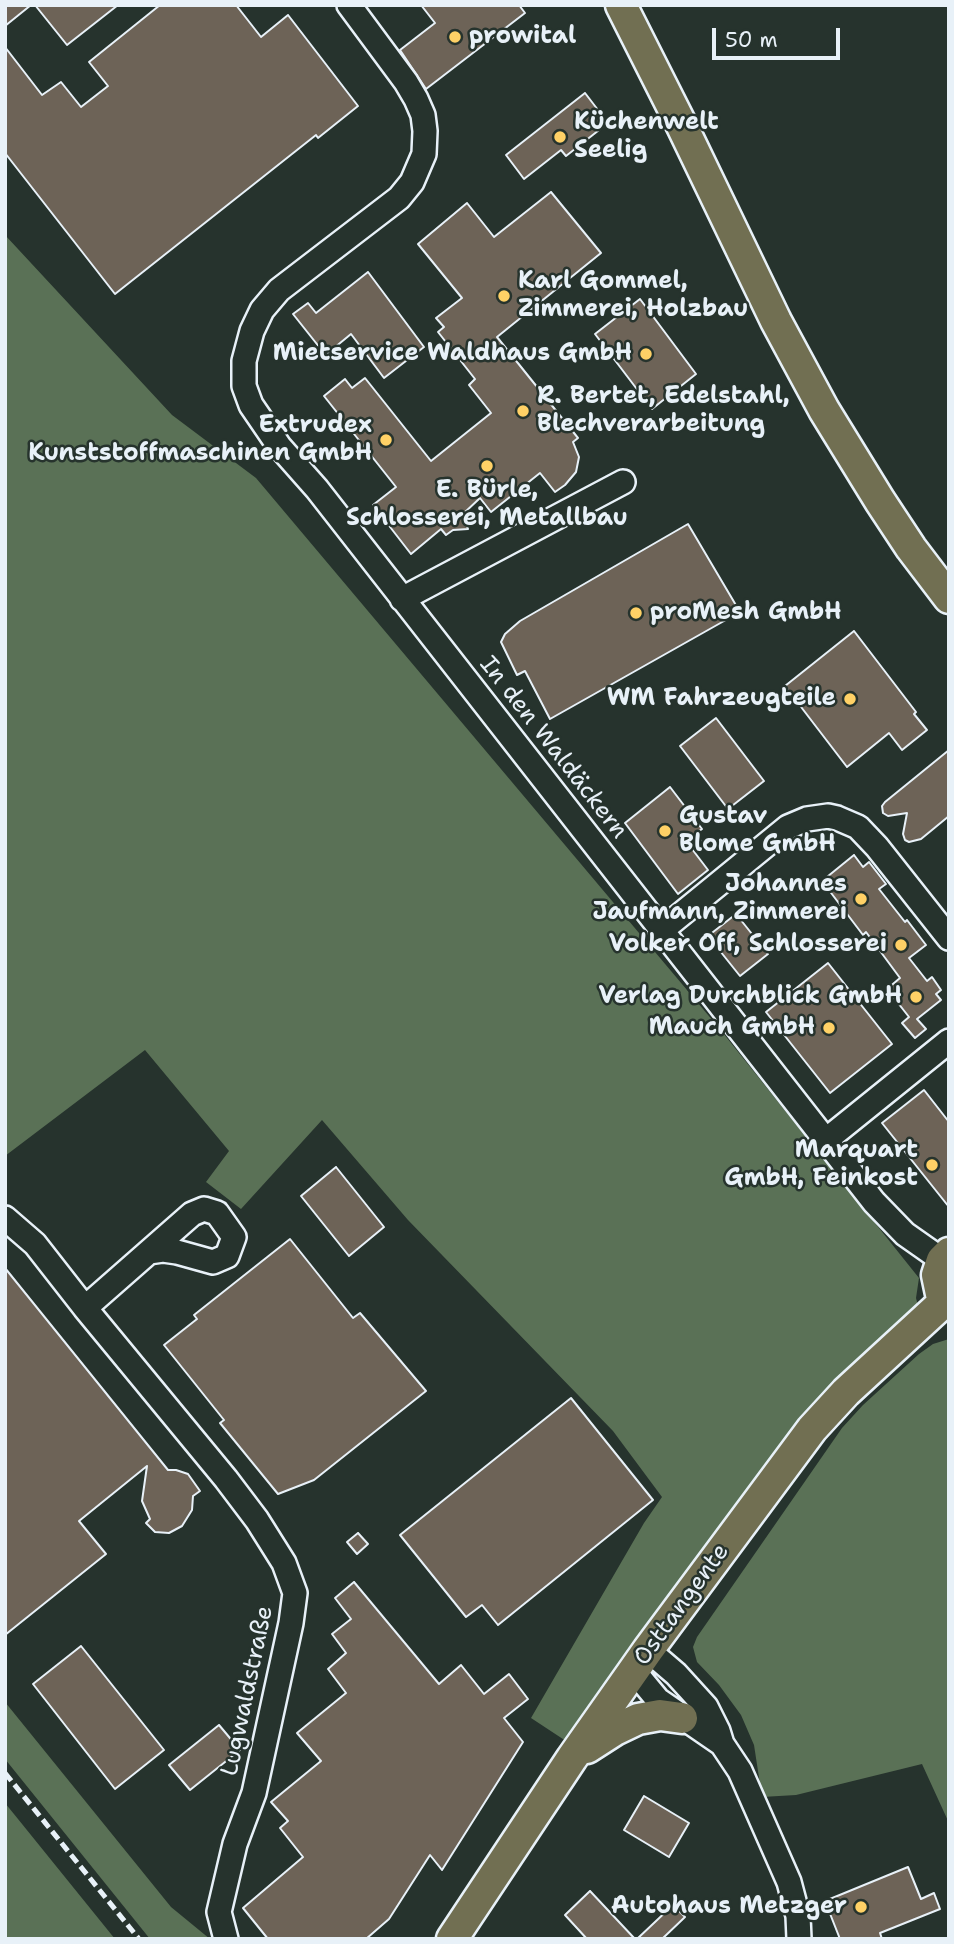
<!DOCTYPE html>
<meta charset="utf-8">
<style>
body{margin:0}
#map{position:relative;width:954px;height:1944px;overflow:hidden;background:#26332d;font-family:"Shantell Sans",sans-serif}
canvas{display:block}
.frame{position:absolute;inset:0;border:7px solid #e8f1f8;pointer-events:none}
.scale{position:absolute;left:712px;top:28px;width:128px;height:32px;box-sizing:border-box;border:4px solid #e8f1f8;border-top:0;padding-left:9px;font-size:21px;line-height:24px;white-space:nowrap;color:#e8f1f8;-webkit-text-stroke:5px #26332d;paint-order:stroke}
</style>
<div id="map">
<canvas width="954" height="1944"></canvas>
<div class="frame"></div>
<div class="scale">50 m</div>
</div>
<script>
const g = document.querySelector('canvas').getContext('2d');
g.lineJoin = 'round';
function fill(path, color) {
  g.fillStyle = color;
  g.fill(path, 'evenodd');
}
function shape(rows) {
  const path = new Path2D();
  for (const r of rows) {
    path.moveTo(r[0], r[1]);
    for (let i = 2; i < r.length; i += 2) path.lineTo(r[i], r[i + 1]);
  }
  return path;
}
function trace(path, color, width, dash) {
  g.strokeStyle = color;
  g.lineWidth = width;
  g.lineCap = dash ? 'butt' : 'round';
  g.setLineDash(dash || []);
  g.stroke(path);
}
function drawText(font, color, halo, rows, align = 'center') {
  g.font = font + ' "Shantell Sans",sans-serif';
  g.lineWidth = 5;
  g.setLineDash([]);
  g.textBaseline = 'middle';
  g.strokeStyle = halo;
  g.fillStyle = color;
  for (const [text, x, y, turn = 0] of rows) {
    g.save();
    g.translate(x, y);
    g.rotate((+turn || 0) * Math.PI / 180);
    g.textAlign = isNaN(turn) ? turn : align;
    if (halo) g.strokeText(text, 0, 0);
    g.fillText(text, 0, 0);
    g.restore();
  }
}
fill(shape([
 [5,235,172,415,256,478,719,1028,919,1278,916,1298,920,1314,572,1745,531,1718,644,1523,662,1497,613,1431,408,1220,322,1120,241,1209,206,1182,229,1151,145,1050,5,1156],
 [949,1339,949,1823,922,1764,796,1795,762,1797,754,1745,741,1715,719,1685,697,1662,693,1647,697,1637,842,1428,863,1405,919,1354,933,1344],
 [5,1702,171,1907,210,1939,150,1939,5,1759],
 [5,1803,18,1819,115,1939,5,1939]
]), '#5a7156');
const building = shape([
 [5,5,31,5,5,26,5,5],
 [35,5,118,5,67,45,35,5],
 [160,5,236,5,261,37,288,15,358,106,318,138,316,135,115,294,5,153,5,47,42,95,61,82,81,107,108,86,89,62,160,5],
 [421,5,519,5,525,13,426,89,400,50,435,23,421,5],
 [585,93,608,123,566,156,561,150,524,179,506,155,585,93],
 [551,192,601,253,497,337,578,438,573,442,579,457,576,472,565,485,555,492,540,473,491,512,480,498,463,514,468,529,453,530,446,535,441,529,411,554,373,505,396,487,324,396,345,379,352,388,365,378,431,461,491,413,469,385,475,379,438,332,444,327,436,318,462,298,418,244,467,203,494,237,551,192],
 [368,272,424,347,384,378,351,334,328,353,322,346,320,348,293,314,308,303,316,313,368,272],
 [640,299,696,374,652,409,595,334,640,299],
 [688,524,740,612,550,719,525,671,517,675,501,642,505,634,520,621,688,524],
 [854,631,916,712,914,714,927,730,902,750,889,733,847,767,785,686,854,631],
 [716,718,764,781,728,809,680,746,716,718],
 [949,750,949,816,921,839,909,842,905,840,903,834,907,813,888,816,883,813,882,806,885,802,949,750],
 [670,787,702,829,695,834,701,841,692,849,708,870,678,894,625,823,670,787],
 [854,855,863,867,869,862,886,884,879,889,905,922,907,920,926,945,909,958,927,981,932,977,941,990,936,994,941,1000,917,1019,926,1029,915,1038,902,1023,909,1017,887,989,900,978,866,932,863,935,822,881,854,855],
 [736,914,768,954,740,976,708,936,736,914],
 [828,963,892,1044,830,1093,766,1012,828,963],
 [924,1090,949,1122,949,1207,882,1123,924,1090],
 [336,1167,384,1227,349,1256,301,1196,336,1167],
 [290,1239,353,1318,360,1313,426,1391,314,1480,278,1494,220,1423,224,1420,164,1345,197,1319,194,1315,290,1239],
 [5,1268,168,1470,176,1470,188,1474,200,1491,193,1496,192,1510,182,1526,169,1533,155,1532,146,1523,150,1519,142,1501,147,1466,79,1521,106,1554,5,1635,5,1268],
 [571,1398,653,1500,498,1625,482,1605,466,1617,400,1535,571,1398],
 [358,1533,368,1544,357,1554,347,1542,358,1533],
 [354,1582,439,1684,461,1665,484,1694,509,1674,528,1699,504,1718,523,1742,442,1870,430,1855,389,1919,366,1939,268,1939,243,1908,303,1857,280,1828,288,1821,271,1802,321,1761,297,1733,346,1693,328,1669,346,1653,332,1634,351,1619,335,1598,354,1582],
 [81,1646,164,1750,115,1789,33,1684,81,1646],
 [219,1725,240,1750,190,1790,169,1765,219,1725],
 [644,1796,689,1823,669,1857,624,1830,644,1796],
 [908,1867,921,1899,934,1893,940,1909,880,1933,882,1939,840,1939,825,1901,908,1867],
 [590,1891,635,1939,587,1939,565,1915,590,1891],
 [673,1905,685,1917,662,1939,637,1939,673,1905]
]);
fill(building, '#6d6357');
trace(building, '#e8f1f8', 2);
const minor = shape([
 [349,5,406,82,416,99,423,115,425,131,424,154,412,182,399,198,279,290,262,310,252,331,244,361,244,386,251,405,279,446,317,489,874,1202,905,1234,942,1260],
 [402,599,623,482],
 [662,930,788,827,807,819,828,816,837,818,858,827,877,847,949,938],
 [825,1141,949,1041],
 [5,1218,35,1244,85,1308],
 [149,1252,163,1250,177,1252,213,1262,227,1256,234,1237,217,1213,204,1209,192,1214,85,1308,226,1479,257,1520,284,1563,295,1593,291,1623,254,1793,235,1844,219,1912,226,1939],
 [648,1650,676,1674,706,1707,718,1731,722,1744,740,1771,789,1882,798,1916,799,1939],
 [634,1671,658,1700,722,1744]
]);
const major = shape([
 [621,5,682,126,776,321,824,410,880,501,911,548,949,598],
 [949,1253,942,1260,937,1275,941,1294,949,1302],
 [587,1748,615,1730,638,1719,660,1715,682,1718],
 [452,1939,572,1758,648,1650,812,1429,846,1392,946,1300]
]);
trace(minor, '#e8f1f8', 28);
trace(major, '#e8f1f8', 35);
trace(minor, '#26332d', 23);
trace(major, '#716f52', 30);
trace(shape([
 [5,1773,139,1939]
]), '#e8f1f8', 5, [10, 5]);
for (const [x, y, r, color] of [
 [455,37,7,"#ffd166"],
 [560,137,7,"#ffd166"],
 [504,296,7,"#ffd166"],
 [646,354,7,"#ffd166"],
 [523,411,7,"#ffd166"],
 [386,440,7,"#ffd166"],
 [487,466,7,"#ffd166"],
 [636,613,7,"#ffd166"],
 [850,699,7,"#ffd166"],
 [665,831,7,"#ffd166"],
 [861,899,7,"#ffd166"],
 [901,945,7,"#ffd166"],
 [916,997,7,"#ffd166"],
 [829,1028,7,"#ffd166"],
 [932,1165,7,"#ffd166"],
 [861,1907,7,"#ffd166"]
]) {
  const dot = new Path2D();
  dot.arc(x, y, r, 0, 2 * Math.PI);
  g.fillStyle = color;
  g.fill(dot);
  trace(dot, '#26332d', 2.5);
}
drawText('bold 24px', '#e8f1f8', '#26332d', [
 ["prowital",469,37,"left"],
 ["Küchenwelt",574,123,"left"],
 ["Seelig",574,151,"left"],
 ["Karl Gommel,",518,282,"left"],
 ["Zimmerei, Holzbau",518,310,"left"],
 ["Mietservice Waldhaus GmbH",632,354],
 ["R. Bertet, Edelstahl,",537,397,"left"],
 ["Blechverarbeitung",537,425,"left"],
 ["Extrudex",372,426],
 ["Kunststoffmaschinen GmbH",372,454],
 ["E. Bürle,",487,491,"center"],
 ["Schlosserei, Metallbau",487,519,"center"],
 ["proMesh GmbH",650,613,"left"],
 ["WM Fahrzeugteile",836,699],
 ["Gustav",679,817,"left"],
 ["Blome GmbH",679,845,"left"],
 ["Johannes",847,885],
 ["Jaufmann, Zimmerei",847,913],
 ["Volker Off, Schlosserei",887,945],
 ["Verlag Durchblick GmbH",902,997],
 ["Mauch GmbH",815,1028],
 ["Marquart",918,1151],
 ["GmbH, Feinkost",918,1179],
 ["Autohaus Metzger",847,1907]
], 'right');
drawText('24px', '#e8f1f8', '#26332d', [
 ["In den Waldäckern",553,748,52],
 ["Osttangente",682,1605,-54],
 ["Lugwaldstraße",248,1691,-78]
]);
</script>
